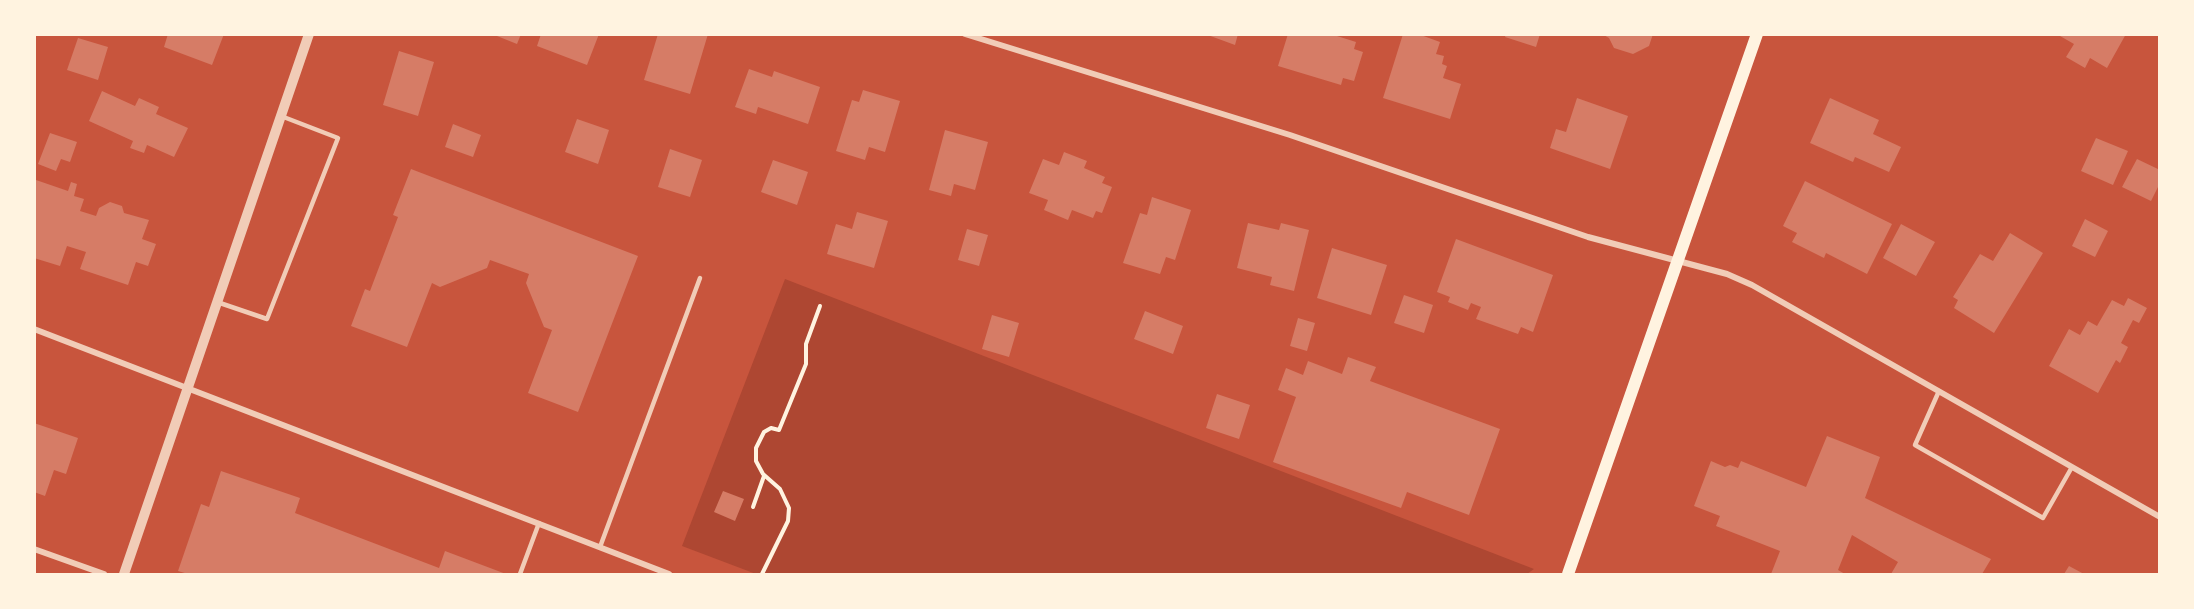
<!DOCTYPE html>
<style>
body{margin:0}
#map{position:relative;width:2194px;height:609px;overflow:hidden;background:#c8553d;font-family:Poppins,sans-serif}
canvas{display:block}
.frame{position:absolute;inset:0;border:36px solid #fff3e0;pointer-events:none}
</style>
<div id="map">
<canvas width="2194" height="609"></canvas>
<div class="frame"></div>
</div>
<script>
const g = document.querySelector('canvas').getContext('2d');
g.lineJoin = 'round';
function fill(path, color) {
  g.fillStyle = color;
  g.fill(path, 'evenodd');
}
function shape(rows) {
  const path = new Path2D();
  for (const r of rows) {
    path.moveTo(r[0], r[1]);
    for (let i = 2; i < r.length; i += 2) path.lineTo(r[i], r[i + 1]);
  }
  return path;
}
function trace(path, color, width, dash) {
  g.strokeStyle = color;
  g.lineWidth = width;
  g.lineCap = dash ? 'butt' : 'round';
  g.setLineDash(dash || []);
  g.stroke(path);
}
fill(shape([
 [785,279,1534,569,1527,574,756,574,682,546]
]), '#ae4732');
fill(shape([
 [168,34,224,34,212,65,164,47],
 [492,34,521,34,517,44],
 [541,34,599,34,587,65,537,46],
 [658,34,708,34,690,94,644,80],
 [1205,34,1238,34,1235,45],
 [1288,34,1338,34,1337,36,1356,42,1354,49,1363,52,1354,81,1343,78,1341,85,1278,66],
 [1403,34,1418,34,1440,42,1436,54,1444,56,1442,64,1447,66,1443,78,1461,84,1450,119,1383,98],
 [1506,34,1540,34,1536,47,1505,37],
 [1602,34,1653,34,1649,46,1633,54,1614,48,1609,38],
 [2061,34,2126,34,2107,68,2090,58,2085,68,2066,57,2074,44,2060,36],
 [78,38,108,47,98,80,67,70],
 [399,51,434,62,418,116,383,105],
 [749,69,772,77,774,71,820,87,808,124,758,107,756,114,735,107],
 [863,90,900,101,885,152,869,147,865,160,836,151,852,100,859,102],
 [102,91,135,106,139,98,159,107,156,114,188,128,174,157,147,145,144,153,130,148,133,141,89,121],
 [1577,98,1628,116,1610,169,1550,148,1556,129,1566,132],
 [1830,98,1879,120,1873,134,1901,147,1889,172,1855,157,1853,162,1810,143],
 [577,119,609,130,598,164,565,152],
 [453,124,481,135,473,157,445,147],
 [945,130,988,142,975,190,954,184,951,196,929,190],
 [50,133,77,142,70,162,61,159,56,171,38,164],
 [2096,138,2128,151,2113,185,2081,171],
 [670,149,702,160,690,197,658,187],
 [1064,152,1087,161,1084,168,1105,177,1102,183,1112,187,1102,213,1096,211,1093,218,1072,210,1068,220,1044,210,1048,200,1029,193,1043,159,1059,165],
 [2137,159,2160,170,2160,183,2151,201,2122,187],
 [773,160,808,172,797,205,761,192],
 [411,169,638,256,578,412,528,393,552,330,544,327,526,283,529,274,490,260,487,268,440,287,432,283,407,347,351,326,365,289,370,291,398,217,393,215],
 [36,180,68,191,71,182,77,184,74,196,84,199,80,211,96,216,99,208,110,202,122,206,124,213,149,220,142,239,156,244,148,266,136,262,128,285,80,269,86,252,67,246,60,266,34,258],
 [1805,181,1892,224,1867,274,1826,253,1824,258,1792,242,1797,233,1783,226],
 [1152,197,1191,210,1175,260,1166,257,1160,274,1123,263,1140,213,1147,215],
 [857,212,888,221,874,268,827,254,836,224,852,229],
 [2085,219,2108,231,2095,257,2072,246],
 [1248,223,1279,230,1281,223,1309,230,1294,291,1270,285,1272,277,1237,268],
 [1901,224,1935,242,1916,276,1883,258],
 [967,229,988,235,979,266,958,260],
 [2010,233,2043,253,1994,333,1954,308,1958,300,1953,297,1980,254,1993,261],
 [1456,239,1553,275,1533,332,1521,327,1518,334,1476,319,1481,307,1471,303,1468,310,1448,302,1450,297,1437,292],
 [1332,248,1387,265,1371,315,1317,298],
 [1404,295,1433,305,1424,333,1394,323],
 [2128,298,2147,308,2139,323,2133,320,2121,343,2128,347,2120,363,2116,360,2098,393,2049,366,2069,329,2080,335,2088,321,2097,326,2112,300,2124,306],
 [1145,311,1183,326,1173,354,1134,339],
 [992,315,1019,323,1009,357,982,349],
 [1298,318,1315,323,1307,351,1290,346],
 [1348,357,1376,367,1370,381,1500,429,1469,515,1407,492,1401,508,1273,462,1296,397,1278,390,1286,368,1303,375,1308,361,1342,374],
 [1217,394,1250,405,1239,439,1206,428],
 [34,423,78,438,66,474,54,470,45,496,34,492],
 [1827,436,1880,457,1865,498,1991,559,1982,574,1891,574,1898,562,1852,535,1838,570,1845,574,1771,574,1780,551,1716,526,1720,516,1694,506,1711,461,1725,467,1730,465,1738,468,1741,461,1806,487],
 [221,471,300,498,295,513,439,568,445,551,506,574,188,574,178,571,201,504,209,507],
 [723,491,744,499,735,521,714,512],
 [2069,566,2084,574,2064,574]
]), '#d67c66');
trace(shape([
 [753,507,764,476],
 [762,574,788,521,789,508,780,489,763,474,756,461,756,448,764,432,771,428,779,430,806,364,806,344,820,306]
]), '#fff3e0', 4);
trace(shape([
 [217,302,267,319,338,138,281,116],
 [1939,391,1915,445,2043,518,2072,467],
 [600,547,700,278],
 [520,574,539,523]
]), '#f1ccb7', 4.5);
trace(shape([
 [965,34,1290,135,1588,237,1727,274,1752,285,2160,517],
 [34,329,669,574],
 [34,549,104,574]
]), '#f1ccb7', 6);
trace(shape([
 [124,574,309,34]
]), '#f1ccb7', 10);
trace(shape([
 [1568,574,1757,34]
]), '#fff3e0', 12);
</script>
